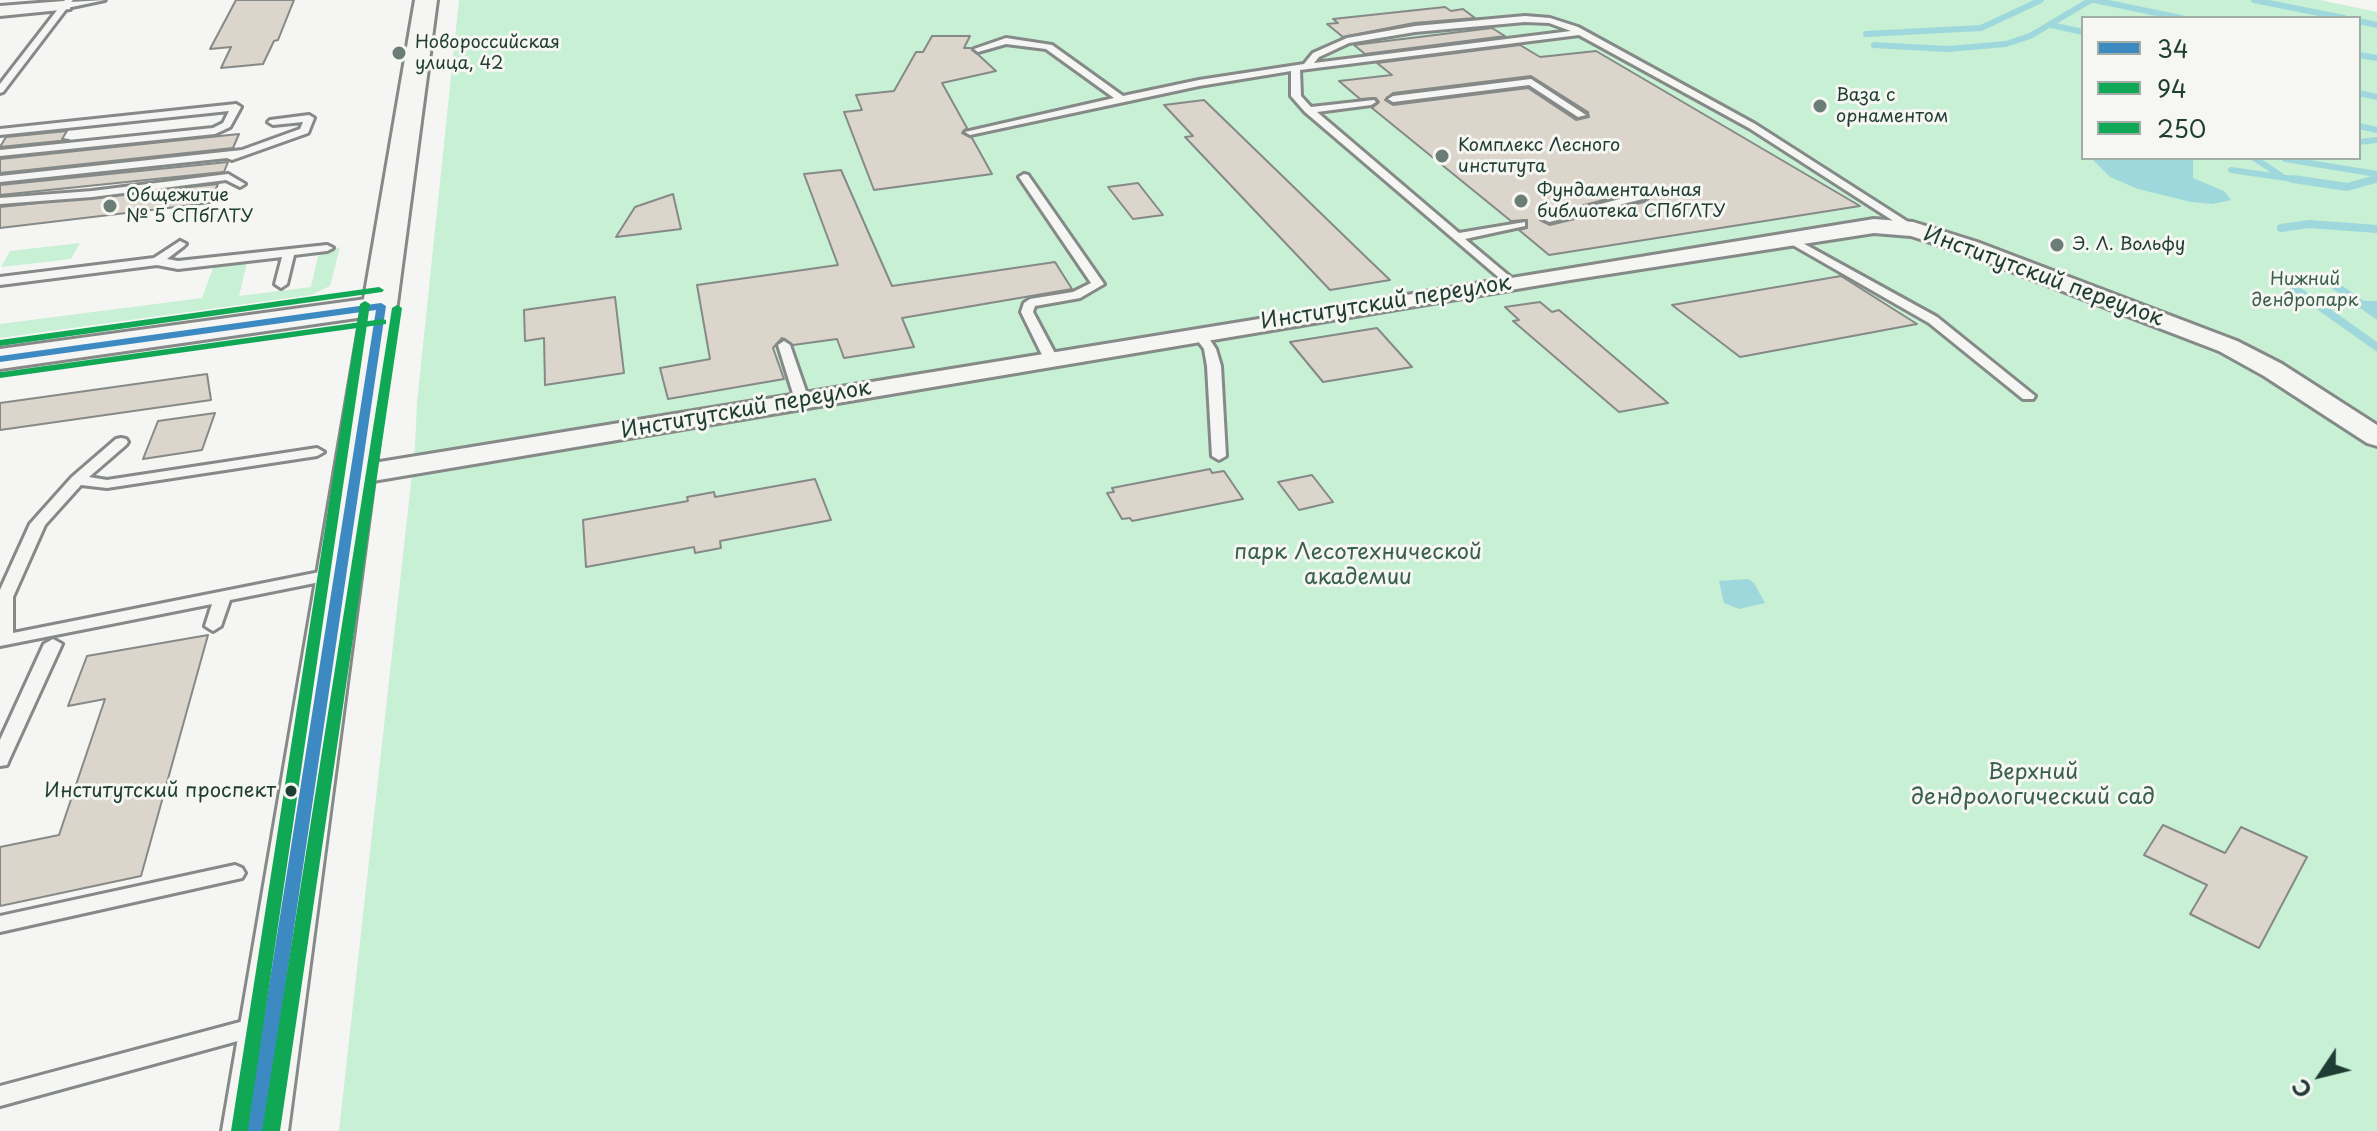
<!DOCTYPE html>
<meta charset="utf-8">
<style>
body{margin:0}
#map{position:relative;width:2377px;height:1131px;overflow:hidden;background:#f5f5f3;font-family:"Playpen Sans",sans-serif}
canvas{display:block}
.legend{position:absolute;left:2081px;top:16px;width:280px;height:144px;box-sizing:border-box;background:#f6f6f2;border:2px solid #a0aca6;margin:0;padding:10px 14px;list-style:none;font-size:24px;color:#1f3d34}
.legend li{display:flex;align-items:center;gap:16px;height:40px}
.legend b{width:40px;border:2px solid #a0aca6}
.north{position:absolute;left:2281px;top:1035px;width:80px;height:80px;-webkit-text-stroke:6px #f6f6f2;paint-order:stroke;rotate:235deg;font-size:22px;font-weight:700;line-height:32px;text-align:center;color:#1f3d34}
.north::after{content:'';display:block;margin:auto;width:28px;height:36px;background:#1f3d34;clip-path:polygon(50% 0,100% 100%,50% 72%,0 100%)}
</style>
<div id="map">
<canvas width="2377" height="1131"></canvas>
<ul class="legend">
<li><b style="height:10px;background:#3d8ac2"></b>34</li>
<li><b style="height:10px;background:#10a855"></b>94</li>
<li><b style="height:10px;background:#10a855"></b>250</li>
</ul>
<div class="north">С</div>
</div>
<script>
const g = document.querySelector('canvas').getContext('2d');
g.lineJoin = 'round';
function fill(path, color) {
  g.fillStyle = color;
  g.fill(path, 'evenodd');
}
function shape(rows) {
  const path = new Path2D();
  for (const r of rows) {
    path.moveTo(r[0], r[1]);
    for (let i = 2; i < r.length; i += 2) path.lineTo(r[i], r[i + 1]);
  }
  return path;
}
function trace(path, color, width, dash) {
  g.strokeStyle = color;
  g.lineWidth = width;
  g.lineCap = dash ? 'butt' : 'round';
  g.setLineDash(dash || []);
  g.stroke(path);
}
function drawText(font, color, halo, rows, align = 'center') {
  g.font = font + ' "Playpen Sans",sans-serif';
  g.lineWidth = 6;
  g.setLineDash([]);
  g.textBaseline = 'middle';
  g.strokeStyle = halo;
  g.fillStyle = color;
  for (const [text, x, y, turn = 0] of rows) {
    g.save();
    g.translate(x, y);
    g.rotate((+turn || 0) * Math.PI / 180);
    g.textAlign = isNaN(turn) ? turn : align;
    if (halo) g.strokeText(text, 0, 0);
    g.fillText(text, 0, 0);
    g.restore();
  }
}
fill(shape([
 [459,0,2320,0,2377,12,2377,1131,339,1131,415,447,417,403],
 [2083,18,2359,18,2359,158,2083,158],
 [80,243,71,259,1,267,10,251],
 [340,247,330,286,311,295,0,338,0,324,202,298,215,263,248,258,239,296,311,287,318,256],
 [307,330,306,334,0,375,0,372]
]), '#c7f0d4');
fill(shape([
 [2091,158,2193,158,2193,178,2224,191,2231,200,2213,204,2191,202,2138,189,2110,177],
 [1748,579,1754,583,1765,603,1739,609,1724,603,1719,581]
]), '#9fd8dc');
trace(shape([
 [2094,0,2181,18],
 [2254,0,2344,18],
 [2359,21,2377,25],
 [2051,25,2083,32],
 [1866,34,1981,28,2041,0],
 [1874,45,1947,49,2006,44,2030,36,2091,0],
 [2359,55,2377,58],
 [2359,93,2377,97],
 [2359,126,2377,130],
 [2359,142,2377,140],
 [2254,158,2280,175],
 [2285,159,2377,174],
 [2231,170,2307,181],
 [2369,181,2377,179]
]), '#9fd8dc', 6);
trace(shape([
 [2293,179,2347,187,2376,179],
 [2281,228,2309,224,2377,229],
 [2324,278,2377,315],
 [2284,281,2377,347],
 [2318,304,2377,305]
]), '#9fd8dc', 8);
const building = shape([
 [236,0,294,0,278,40,274,41,263,64,221,68,231,47,210,49,236,0],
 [1445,7,1451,11,1463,9,1475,18,1414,23,1343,37,1327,24,1338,23,1333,19,1445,7],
 [1492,28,1505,36,1365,54,1354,45,1492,28],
 [932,36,970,36,964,48,971,48,996,71,942,83,967,128,962,133,972,138,992,174,874,190,844,112,862,110,856,95,894,91,916,52,923,52,932,36],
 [1520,45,1540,57,1596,51,1860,206,1549,255,1519,230,1527,228,1527,220,1511,221,1372,108,1379,102,1376,98,1360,99,1339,81,1392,75,1377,63,1520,45],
 [1531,76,1588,112,1589,117,1576,120,1528,88,1393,105,1385,100,1393,93,1531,76],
 [1642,190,1649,192,1648,201,1550,225,1540,220,1542,216,1642,190],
 [1204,100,1367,258,1390,280,1330,290,1185,137,1193,136,1164,105,1204,100],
 [67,131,62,139,69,140,0,147,6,137,67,131],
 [239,134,233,148,0,173,0,159,239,134],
 [228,162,224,172,0,195,0,185,228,162],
 [841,170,892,286,1055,262,1072,289,902,318,914,347,844,358,837,339,793,345,782,338,773,348,784,379,668,399,660,368,710,359,697,285,838,265,804,174,841,170],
 [1138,183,1163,215,1133,219,1108,187,1138,183],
 [218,184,210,203,0,228,0,207,218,184],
 [673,194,681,229,616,237,635,207,673,194],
 [1841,276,1917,324,1740,357,1672,305,1841,276],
 [615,297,624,373,545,385,544,338,525,341,524,310,615,297],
 [1540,302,1552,312,1559,310,1668,403,1619,412,1513,321,1519,320,1505,307,1540,302],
 [1377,328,1412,367,1323,382,1290,342,1377,328],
 [207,374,211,400,0,430,0,403,207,374],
 [215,413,202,450,143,459,158,421,215,413],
 [1210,469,1212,473,1224,471,1243,499,1132,521,1130,518,1122,519,1107,493,1114,492,1112,488,1210,469],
 [1312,475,1333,502,1299,510,1278,482,1312,475],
 [815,479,831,520,720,541,721,548,695,553,694,547,586,567,583,520,688,501,687,497,714,492,715,497,815,479],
 [208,635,141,876,0,906,0,847,59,835,105,699,68,706,87,656,208,635],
 [2163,825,2225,853,2241,827,2307,857,2259,948,2190,914,2207,885,2144,855,2163,825]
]);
fill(building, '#dbd5cb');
trace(building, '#858a88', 2);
const service = shape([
 [65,0,73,0,71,2,105,0,67,8,3,92,0,93,0,84,65,0],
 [1525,16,1550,18,1578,27,1755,124,1919,229,1909,231,1749,128,1579,35,1300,70,1301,96,1311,107,1374,100,1376,102,1371,105,1317,112,1459,233,1525,222,1525,226,1465,239,1514,280,1516,283,1510,287,1305,112,1291,96,1291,71,1199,86,970,135,965,132,1114,98,1046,49,1006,44,978,52,974,49,1006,38,1052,45,1123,96,1199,80,1304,64,1313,53,1347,38,1415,26,1525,16],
 [1525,22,1549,23,1571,31,1314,63,1319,57,1349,43,1415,32,1525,22],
 [1531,79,1586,115,1578,117,1529,85,1393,102,1388,99,1393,96,1531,79],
 [236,104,241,107,230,127,215,134,0,156,0,150,213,128,223,123,229,111,0,135,0,129,236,104],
 [309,115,314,118,308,133,232,160,227,158,0,182,0,176,242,150,300,129,303,122,273,125,268,122,270,120,309,115],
 [228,174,245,184,240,187,226,180,92,197,0,204,0,198,92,191,228,174],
 [1024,174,1028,175,1104,284,1080,298,1035,306,1033,312,1058,359,1051,363,1044,359,1021,312,1024,303,1030,299,1073,292,1091,283,1019,177,1024,174],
 [1643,193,1647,194,1647,198,1549,222,1543,219,1643,193],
 [1788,235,1937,317,2035,396,2033,399,2023,399,1929,323,1784,240,1784,236,1788,235],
 [180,241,186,244,184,246,167,259,178,261,327,245,333,248,327,251,294,255,287,284,281,288,275,284,282,257,178,269,157,265,0,285,0,277,154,258,180,241],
 [1199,330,1204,331,1216,349,1221,366,1226,456,1219,460,1212,456,1207,366,1204,349,1193,334,1199,330],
 [784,341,790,345,809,400,807,403,797,403,795,400,778,345,784,341],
 [121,438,126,439,128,442,126,445,89,477,107,480,317,448,324,452,317,456,107,488,81,485,45,525,13,597,13,633,335,569,343,574,335,579,230,600,221,626,213,631,205,626,212,604,0,646,0,590,30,524,72,477,116,439,121,438],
 [53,639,62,644,9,760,7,765,0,766,0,740,44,644,53,639],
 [235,865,242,868,245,873,242,878,0,932,0,916,235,865],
 [259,1017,267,1019,270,1026,267,1033,0,1106,0,1086,259,1017]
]);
const minor = shape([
 [64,1,70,3,70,9,0,16,0,6,64,1],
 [1874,219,1913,222,1977,242,2237,341,2282,364,2377,425,2377,446,2367,443,2264,376,2219,351,1961,252,1911,236,1874,233,1570,280,355,484,345,481,340,475,345,469,355,466,1874,219]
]);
const tertiary = shape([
 [381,297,392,299,396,306,392,313,0,369,0,349,381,297]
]);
const secondary = shape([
 [415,0,437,0,288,1131,222,1131,415,0]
]);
trace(service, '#858a88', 6);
trace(minor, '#858a88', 6);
trace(tertiary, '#858a88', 6);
trace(secondary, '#858a88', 6);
fill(service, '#f5f5f3');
fill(minor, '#f5f5f3');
fill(tertiary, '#f5f5f3');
fill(secondary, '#f5f5f3');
fill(shape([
 [381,303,386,306,264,1131,246,1131,376,310,0,362,0,356,381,303]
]), '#3d8ac2');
fill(shape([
 [397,305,402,308,280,1131,262,1131,392,308,397,305],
 [383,319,386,320,386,324,0,378,0,372,2,372,383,319]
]), '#10a855');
fill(shape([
 [379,287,384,290,382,292,0,346,0,340,379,287],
 [365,301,370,304,248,1129,247,1131,231,1131,360,304,365,301]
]), '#10a855');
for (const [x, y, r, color] of [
 [399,53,8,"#6a7d77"],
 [1820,106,8,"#6a7d77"],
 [1442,156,8,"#6a7d77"],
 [1521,201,8,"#6a7d77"],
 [110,206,8,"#6a7d77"],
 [2057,245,8,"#6a7d77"],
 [291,791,7,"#1f3d34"]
]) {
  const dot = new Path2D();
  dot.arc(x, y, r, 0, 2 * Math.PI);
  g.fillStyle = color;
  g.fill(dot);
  trace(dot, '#f6f6f2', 3);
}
drawText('18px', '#1f3d34', '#f6f6f2', [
 ["Новороссийская",415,43],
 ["улица, 42",415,64],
 ["Ваза с",1836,96],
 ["орнаментом",1836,117],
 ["Комплекс Лесного",1458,146],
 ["института",1458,167],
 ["Фундаментальная",1537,191],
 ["библиотека СПбГЛТУ",1537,212],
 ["Общежитие",126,196],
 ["№ 5 СПбГЛТУ",126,217],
 ["Э. Л. Вольфу",2073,245]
], 'left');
drawText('18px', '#39604f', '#f6f6f2', [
 ["Нижний",2305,280],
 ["дендропарк",2305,301]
]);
drawText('20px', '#1f3d34', '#f6f6f2', [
 ["Институтский проспект",276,791]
], 'right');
drawText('22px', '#1f3d34', '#f6f6f2', [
 ["Институтский переулок",2043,277,20],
 ["Институтский переулок",1386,303,-9],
 ["Институтский переулок",746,410,-10]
]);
drawText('22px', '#39604f', '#f6f6f2', [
 ["парк Лесотехнической",1358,553],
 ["академии",1358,578],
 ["Верхний",2033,773],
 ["дендрологический сад",2033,798]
]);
</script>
